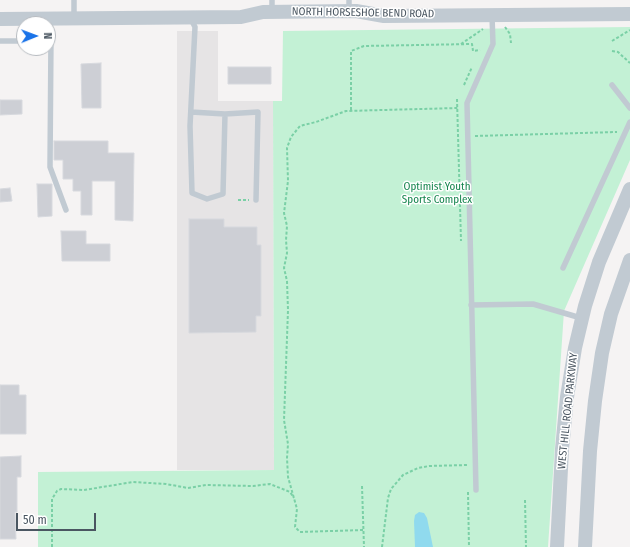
<!DOCTYPE html>
<style>
body{margin:0}
#map{position:relative;width:630px;height:547px;overflow:hidden;background:#f5f3f3;font-family:"Fira Sans Condensed",sans-serif}
canvas{display:block}
.north{position:absolute;left:16px;top:16px;width:40px;height:40px;box-sizing:border-box;background:#fff;border:1px solid #b7bbc0;border-radius:50%;rotate:89deg;font-size:11px;font-weight:700;line-height:16px;text-align:center;color:#4a5661}
.north::after{content:'';display:block;margin:auto;width:14px;height:18px;background:#1a73e8;clip-path:polygon(50% 0,100% 100%,50% 72%,0 100%)}
.scale{position:absolute;left:16px;top:513px;width:80px;height:18px;box-sizing:border-box;border:2px solid #4a5661;border-top:0;padding-left:5px;font-size:12px;line-height:14px;white-space:nowrap;color:#4a5661;-webkit-text-stroke:3px #fff;paint-order:stroke}
</style>
<div id="map">
<canvas width="630" height="547"></canvas>
<div class="north">N</div>
<div class="scale">50 m</div>
</div>
<script>
const g = document.querySelector('canvas').getContext('2d');
g.lineJoin = 'round';
function fill(path, color) {
  g.fillStyle = color;
  g.fill(path, 'evenodd');
}
function shape(rows) {
  const path = new Path2D();
  for (const r of rows) {
    path.moveTo(r[0], r[1]);
    for (let i = 2; i < r.length; i += 2) path.lineTo(r[i], r[i + 1]);
  }
  return path;
}
function trace(path, color, width, dash) {
  g.strokeStyle = color;
  g.lineWidth = width;
  g.lineCap = dash ? 'butt' : 'round';
  g.setLineDash(dash || []);
  g.stroke(path);
}
function drawText(font, color, halo, rows, align = 'center') {
  g.font = font + ' "Fira Sans Condensed",sans-serif';
  g.lineWidth = 3;
  g.setLineDash([]);
  g.textBaseline = 'middle';
  g.strokeStyle = halo;
  g.fillStyle = color;
  for (const [text, x, y, turn = 0] of rows) {
    g.save();
    g.translate(x, y);
    g.rotate((+turn || 0) * Math.PI / 180);
    g.textAlign = isNaN(turn) ? turn : align;
    if (halo) g.strokeText(text, 0, 0);
    g.fillText(text, 0, 0);
    g.restore();
  }
}
fill(shape([
 [177,31,218,31,218,101,273,101,274,470,177,470]
]), '#e6e4e5');
fill(shape([
 [630,27,630,160,564,311,548,547,38,547,38,472,274,470,273,101,282,101,283,31]
]), '#c3f1d5');
fill(shape([
 [419,512,424,513,427,518,433,547,415,547,414,521,415,515]
]), '#90daee');
const building = shape([
 [101,63,101,108,82,108,81,64,101,63],
 [228,67,271,67,271,84,228,84,228,67],
 [0,100,22,100,22,114,0,115,0,100],
 [54,141,108,141,108,153,134,153,133,221,115,220,115,181,92,181,92,215,81,215,81,191,73,191,73,179,63,179,63,160,54,160,54,141],
 [37,184,52,184,52,216,38,217,37,184],
 [10,188,12,201,0,202,0,189,10,188],
 [189,219,224,219,224,227,257,227,257,245,261,245,261,316,256,316,256,332,189,333,189,219],
 [61,231,86,231,86,244,110,244,110,261,62,261,61,231],
 [0,385,19,385,19,395,26,395,26,434,0,434,0,385],
 [21,456,21,477,17,477,17,512,15,512,16,539,0,539,0,457,21,456]
]);
fill(building, '#cdcfd5');
trace(building, '#d7d9de', 1);
trace(shape([
 [505,27,510,34,511,43],
 [612,41,630,30],
 [461,44,483,29],
 [612,51,618,52,630,63],
 [464,85,472,67],
 [457,99,461,241],
 [351,110,351,51,364,46,472,44,473,51,480,50],
 [475,136,617,132],
 [238,200,249,200],
 [362,486,364,547],
 [468,492,469,547],
 [525,500,526,547],
 [363,530,300,532,295,527,297,509,288,477,287,458,288,444,284,420,288,310,287,281,284,268,287,253,286,240,287,226,284,213,288,181,287,148,291,137,300,126,316,122,346,111,458,108],
 [52,547,52,499,57,491,61,489,84,490,133,482,166,484,188,488,206,485,253,486,270,484,290,492,294,498],
 [382,547,388,498,391,489,403,475,418,468,429,466,467,465]
]), '#7ad0a6', 2, [3, 2]);
trace(shape([
 [74,0,74,18],
 [349,0,349,11],
 [272,12,272,0],
 [191,19,195,27,190,126,192,193,207,199,223,194,225,114],
 [51,36,50,167,66,210],
 [49,38,51,19],
 [0,41,24,41],
 [612,85,630,108],
 [191,112,225,114,258,112,256,200],
 [563,268,630,122],
 [471,305,533,304,581,318],
 [476,490,467,103,493,44,492,16]
]), '#c1cad2', 5.5);
trace(shape([
 [0,19,241,17,263,12,356,11,384,16,630,14],
 [557,547,562,449,567,397,575,348,585,306,599,262,630,189],
 [585,547,590,451,595,401,602,353,611,314,630,260]
]), '#c1cad2', 14);
drawText('11px', '#4a5661', '#fff', [
 ["NORTH HORSESHOE BEND ROAD",363,13,1],
 ["WEST HILL ROAD PARKWAY",568,411,-84]
]);
drawText('11px', '#17864f', '#fff', [
 ["Optimist Youth",437,187],
 ["Sports Complex",437,200]
]);
</script>
